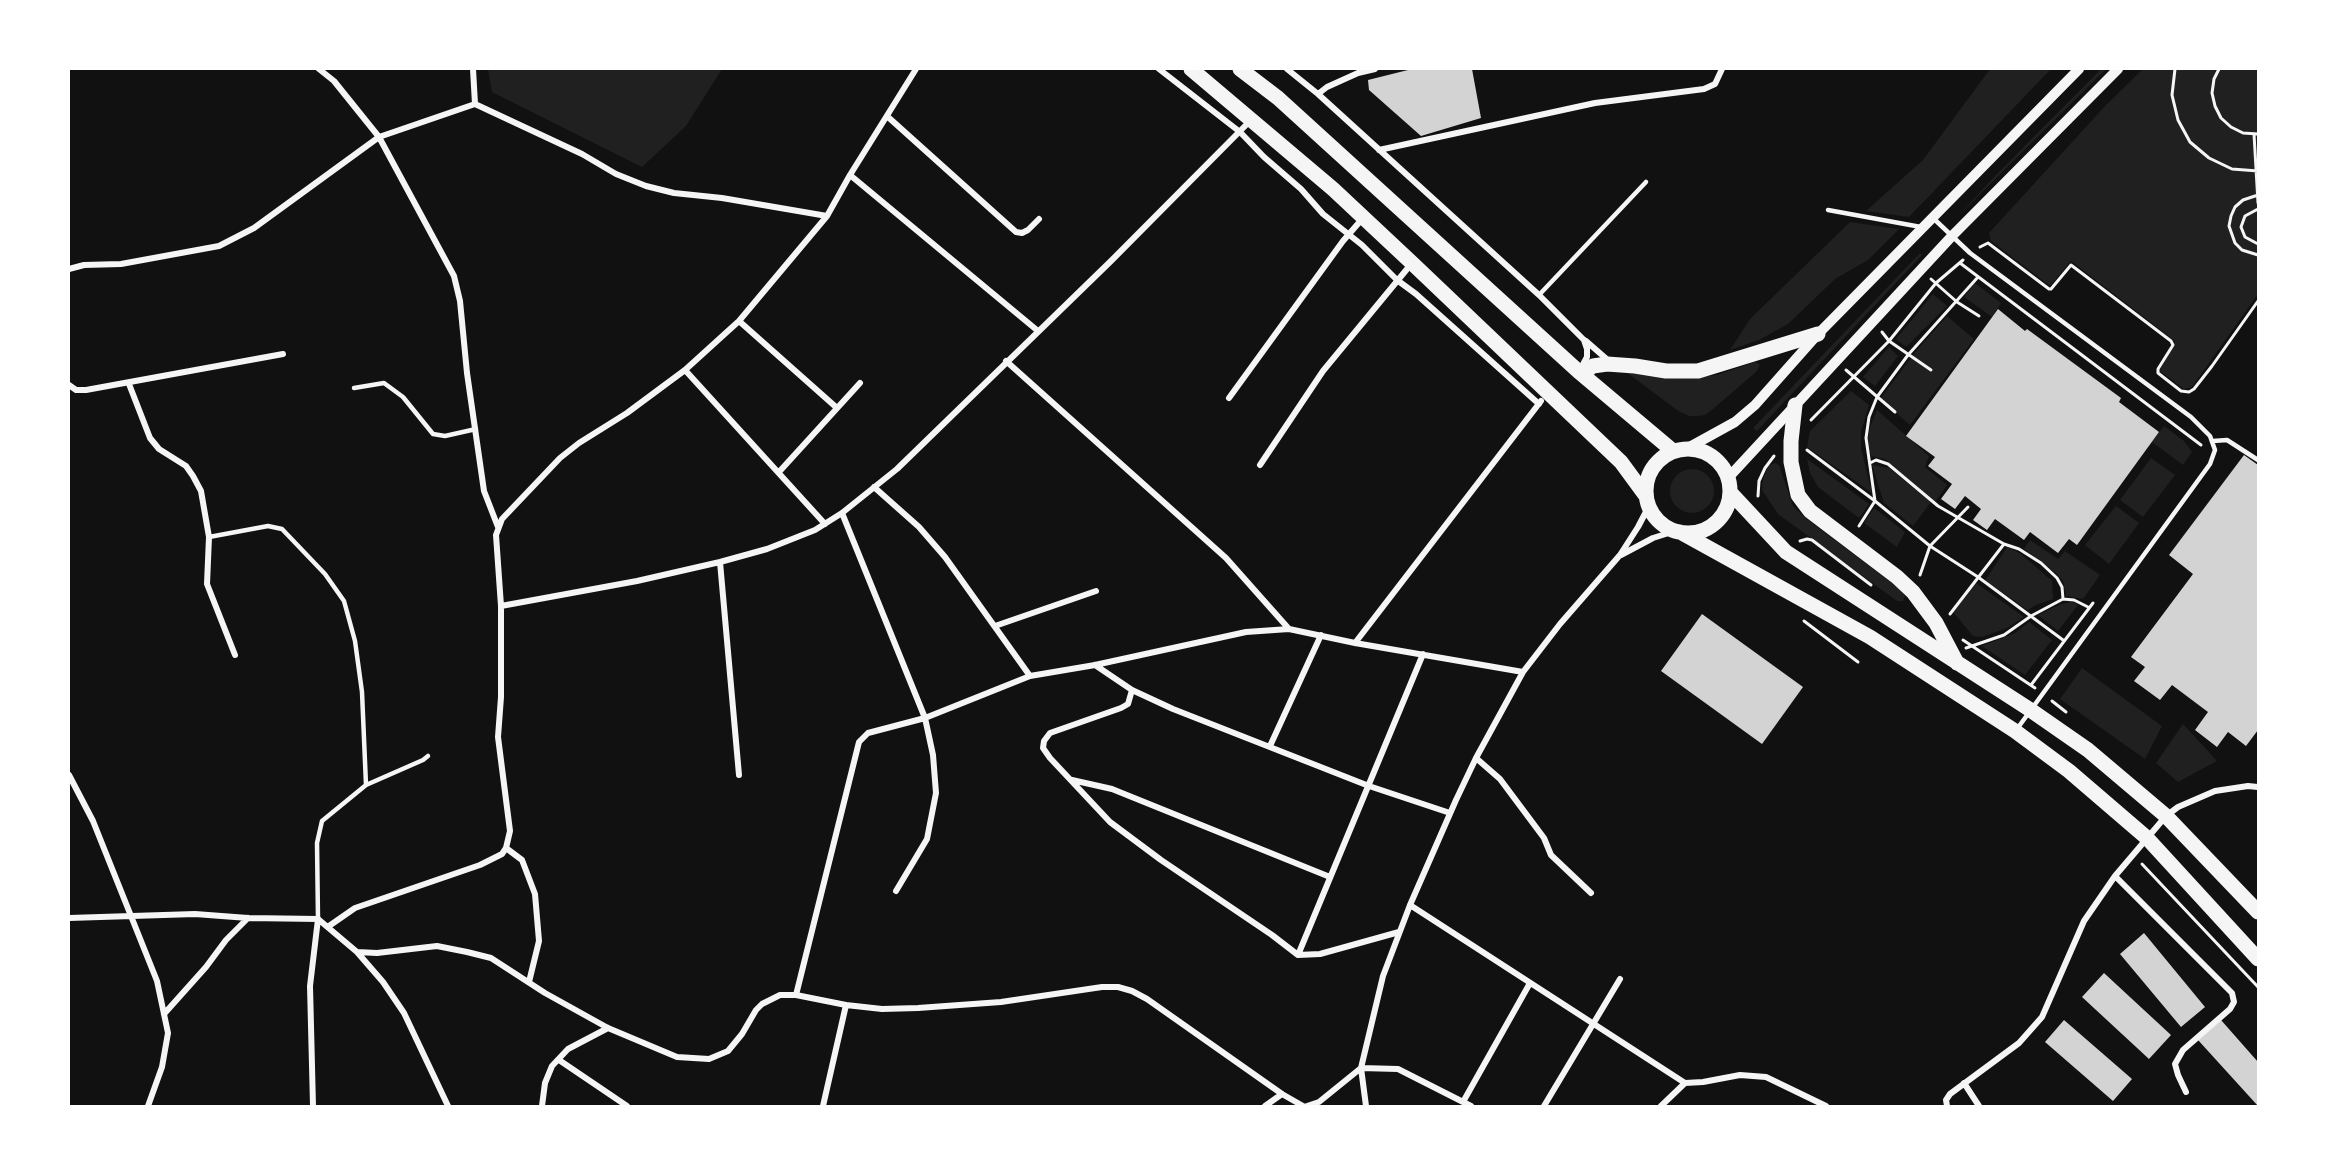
<!DOCTYPE html>
<style>
body{margin:0}
#map{position:relative;width:2327px;height:1175px;overflow:hidden;background:#111;font-family:"Roboto Condensed",sans-serif}
canvas{display:block}
.frame{position:absolute;inset:0;border:70px solid #fff;pointer-events:none}
</style>
<div id="map">
<canvas width="2327" height="1175"></canvas>
<div class="frame"></div>
</div>
<script>
const g = document.querySelector('canvas').getContext('2d');
g.lineJoin = 'round';
function fill(path, color) {
  g.fillStyle = color;
  g.fill(path, 'evenodd');
}
function shape(rows) {
  const path = new Path2D();
  for (const r of rows) {
    if (r.length === 3) {
      path.moveTo(r[0] + r[2], r[1]);
      path.arc(r[0], r[1], r[2], 0, 2 * Math.PI);
      continue;
    }
    path.moveTo(r[0], r[1]);
    for (let i = 2; i < r.length; i += 2) path.lineTo(r[i], r[i + 1]);
  }
  return path;
}
function trace(path, color, width, dash) {
  g.strokeStyle = color;
  g.lineWidth = width;
  g.lineCap = dash ? 'butt' : 'round';
  g.setLineDash(dash || []);
  g.stroke(path);
}
fill(shape([
 [488,69,722,69,686,126,642,167,492,92],
 [1990,69,2051,69,1909,217,1866,211,1923,160],
 [2101,69,2106,69,1956,218,1996,175],
 [2143,69,2258,69,2258,294,2192,387,2184,389,2160,371,2175,341,2071,261,2050,286,1991,241,1989,233,2106,105],
 [1850,222,1899,229,1868,260,1835,279,1788,324,1759,340,1730,350,1750,319],
 [1920,253,1922,255,1757,431,1753,428],
 [1975,283,2001,303,1992,317,1964,297],
 [1933,294,1947,306,1906,347,1896,339],
 [1947,316,1974,339,1910,425,1880,399,1917,350],
 [1889,347,1898,356,1875,386,1863,377],
 [1755,362,1760,365,1756,372,1713,409,1705,415,1697,416,1689,416,1677,410,1626,372,1693,378,1717,375],
 [1851,391,1869,405,1861,432,1861,448,1872,493,1807,447,1810,431],
 [1877,410,1929,456,1925,467,1947,485,1935,502,1885,459,1871,456,1868,449,1868,437,1870,427],
 [2164,426,2184,441,2192,452,2183,465,2152,442],
 [2151,458,2175,475,2143,517,2120,500],
 [1807,459,1869,504,1859,518,1818,487,1810,473],
 [1775,463,1779,465,1793,506,1804,517,1904,592,1905,596,1903,601,1897,601,1778,514,1762,490,1763,480,1768,466],
 [1872,465,1889,468,1931,502,1913,526,1884,503],
 [1692,491,22],
 [2116,506,2139,523,2109,564,2085,545],
 [1874,508,1905,532,1897,547,1864,523],
 [2030,540,2058,559,2065,551,2100,575,2083,599,2066,596,2063,581,2056,573,2024,549],
 [2007,547,2021,554,2052,581,2053,599,2036,605,2028,610,1985,581],
 [1976,583,2024,617,2007,628,1982,637,1973,636,1953,612],
 [2073,602,2078,605,2058,631,2038,615,2061,604],
 [2029,622,2052,640,2025,675,1982,646,2015,633],
 [2082,668,2162,726,2145,759,2060,699],
 [2183,724,2217,761,2178,782,2156,763]
]), '#202020');
fill(shape([
 [1412,69,1472,69,1481,118,1421,136,1369,90,1368,80],
 [1998,309,2025,331,2027,329,2121,398,2119,402,2159,432,2077,545,2069,539,2058,553,2030,532,2024,540,1995,519,1987,530,1973,520,1981,509,1965,496,1955,509,1941,499,1952,484,1928,466,1935,457,1906,436],
 [2244,455,2258,465,2258,730,2246,746,2228,732,2217,747,2195,730,2208,712,2172,685,2160,700,2134,681,2145,667,2131,657,2193,574,2169,555],
 [1702,614,1803,687,1762,744,1661,671],
 [2144,933,2205,1007,2181,1027,2120,954],
 [2104,973,2171,1035,2149,1059,2082,997],
 [2064,1020,2132,1079,2113,1101,2045,1042],
 [2221,1020,2258,1062,2258,1106,2198,1040]
]), '#d3d3d3');
trace(shape([
 [2175,69,2172,95,2178,120,2190,142,2209,158,2232,169,2258,171],
 [2219,69,2214,79,2212,93,2215,106,2221,118,2231,127,2243,133,2258,134],
 [2254,134,2258,203],
 [2258,195,2243,200,2235,207,2231,216,2229,226,2235,243,2242,250,2258,255],
 [2258,209,2245,216,2241,227,2245,237,2258,244],
 [1980,247,1988,243,2049,289,2051,289,2071,265,2171,341,2173,345,2158,369,2158,373,2181,391,2189,392,2194,389,2212,366,2258,301],
 [1960,263,2201,445],
 [1931,279,1957,302,1979,316],
 [1882,332,1889,341,1931,370],
 [1846,370,1895,412],
 [1811,420,1889,341,1936,283,1963,260],
 [1807,450,1875,501,1930,546,1978,577,2063,640],
 [1870,463,1876,460,1888,464,1938,506,2004,544,2019,549,2041,563,2057,578,2062,587,2063,599,2074,600,2088,607],
 [1758,496,1759,481,1765,468,1774,456],
 [1859,526,1875,501,1866,438,1869,417,1877,397,1908,355,1978,277],
 [1800,541,1807,539,1812,540,1871,585],
 [1920,575,1930,546,1968,507],
 [1950,614,2004,544],
 [1804,621,1858,662],
 [1963,640,2035,688],
 [1966,648,2004,635,2031,616,2063,599],
 [2031,685,2093,603],
 [2052,701,2066,712],
 [2142,864,2258,987]
]), '#f5f5f5', 3);
trace(shape([
 [1828,210,1921,227],
 [1933,218,1970,253,2191,417,2210,436,2215,450,2210,464,2017,729],
 [1539,295,1646,182],
 [354,388,384,383,403,397,433,434,445,436,476,429],
 [2213,441,2227,440,2258,460],
 [209,537,268,526,282,529,325,574,344,601,355,641,362,692,366,785],
 [318,919,317,843,322,821,366,785,423,760,428,756]
]), '#f5f5f5', 4.5);
trace(shape([
 [319,69,334,81,379,137,454,276,460,301,467,373,484,491,498,527],
 [473,69,475,104],
 [1159,69,1240,132,1264,157,1301,189,1323,214,1362,245,1397,280,1416,294,1539,404],
 [1287,69,1318,94,1539,295,1584,340,1587,349,1587,357,1581,368],
 [1318,94,1327,87,1358,73,1375,69],
 [888,117,1016,232,1022,233,1028,230,1039,219],
 [1379,150,1595,103,1704,89,1715,84,1722,69],
 [850,175,1038,331],
 [69,269,84,265,121,264,219,246,254,228,379,137,475,104,582,154,616,174,646,186,674,193,722,198,827,216],
 [739,321,837,408],
 [1586,341,1610,362],
 [1006,361,1226,558,1289,629],
 [685,370,825,524],
 [129,384,150,438,159,449,186,466,193,476,201,491,209,537,207,584,235,655],
 [69,385,76,390,86,390,283,354],
 [1229,398,1343,241,1363,218],
 [1260,465,1323,371,1412,263],
 [779,472,860,383],
 [874,487,919,527,945,557,1030,676],
 [1621,555,1653,538,1675,531],
 [720,562,739,775],
 [501,606,637,581,720,562,767,549,815,530,842,513,897,469,1111,261,1251,120],
 [995,626,1096,591],
 [1355,643,1541,401],
 [1095,665,1132,690,1173,709,1369,786,1450,813],
 [1132,690,1128,704,1121,708,1050,733,1044,741,1043,748,1050,758,1110,822,1161,860,1272,935,1298,955,1320,954,1399,932],
 [1270,746,1321,635],
 [1476,758,1500,779,1544,838,1551,855,1591,893],
 [69,775,93,821,157,981,168,1033,162,1067,148,1106],
 [1072,780,1112,789,1330,877],
 [506,848,522,860,535,894,539,941,529,982],
 [2115,876,2232,993,2234,1002,2230,1009,2183,1050,2175,1064,2178,1075,2186,1092],
 [896,891,927,839,936,793,933,755,925,718,1030,676,1095,665,1246,632,1289,629,1355,643,1523,672],
 [1410,905,1685,1083,1703,1082,1740,1075,1766,1077,1826,1106],
 [69,918,195,914,248,918,318,919,357,952,377,953,437,946,467,952,491,958,545,993,608,1028,677,1057,709,1059,728,1051,742,1034,756,1010,762,1004,780,995,796,995,846,1005,882,1009,918,1008,1001,1002,1102,987,1118,987,1132,991,1147,999,1282,1094,1303,1106],
 [329,926,355,908,480,865,502,854,506,848,510,831,498,737,501,697,501,606,496,535,502,519,560,458,579,443,627,413,685,370,739,321,827,216,850,175,916,69],
 [357,952,383,982,404,1013,448,1106],
 [1298,955,1423,654],
 [796,995,859,742,868,733,925,718,842,513],
 [164,1014,206,967,226,940,248,918],
 [559,1060,627,1106],
 [1964,1083,1979,1106],
 [1463,1102,1530,983],
 [313,1106,310,986,318,919],
 [542,1106,545,1083,552,1066,568,1049,608,1028],
 [823,1106,846,1005],
 [1265,1106,1282,1094],
 [1307,1106,1319,1102,1361,1068,1398,1069,1471,1106],
 [1366,1106,1361,1068,1383,976,1410,905,1456,800,1476,758,1523,672,1560,624,1620,555,1638,527,1649,506],
 [1544,1106,1620,979],
 [1661,1106,1685,1083],
 [1947,1106,1946,1100,1950,1094,2019,1043,2042,1017,2084,921,2115,876,2166,816,2178,807,2215,791,2248,786,2258,787]
]), '#f5f5f5', 6);
trace(shape([
 [1686,449,1735,422,1755,405,1818,334,2079,69],
 [1728,478,1952,236,2118,69]
]), '#f5f5f5', 10);
trace(shape([
 [1191,69,1333,189,1412,263,1621,462,1646,496],
 [1240,69,1278,98,1578,371,1673,451],
 [1582,374,1593,366,1607,364,1635,366,1666,371,1698,371,1818,334],
 [1795,405,1791,441,1791,462,1798,495,1810,511,1897,577,1913,592,1936,623,1957,663],
 [1688,491,42],
 [1730,492,1786,552,2029,709,2088,750,2166,816,2258,912],
 [1680,532,1870,637,2015,731,2069,771,2147,838,2258,959]
]), '#f5f5f5', 15);
</script>
